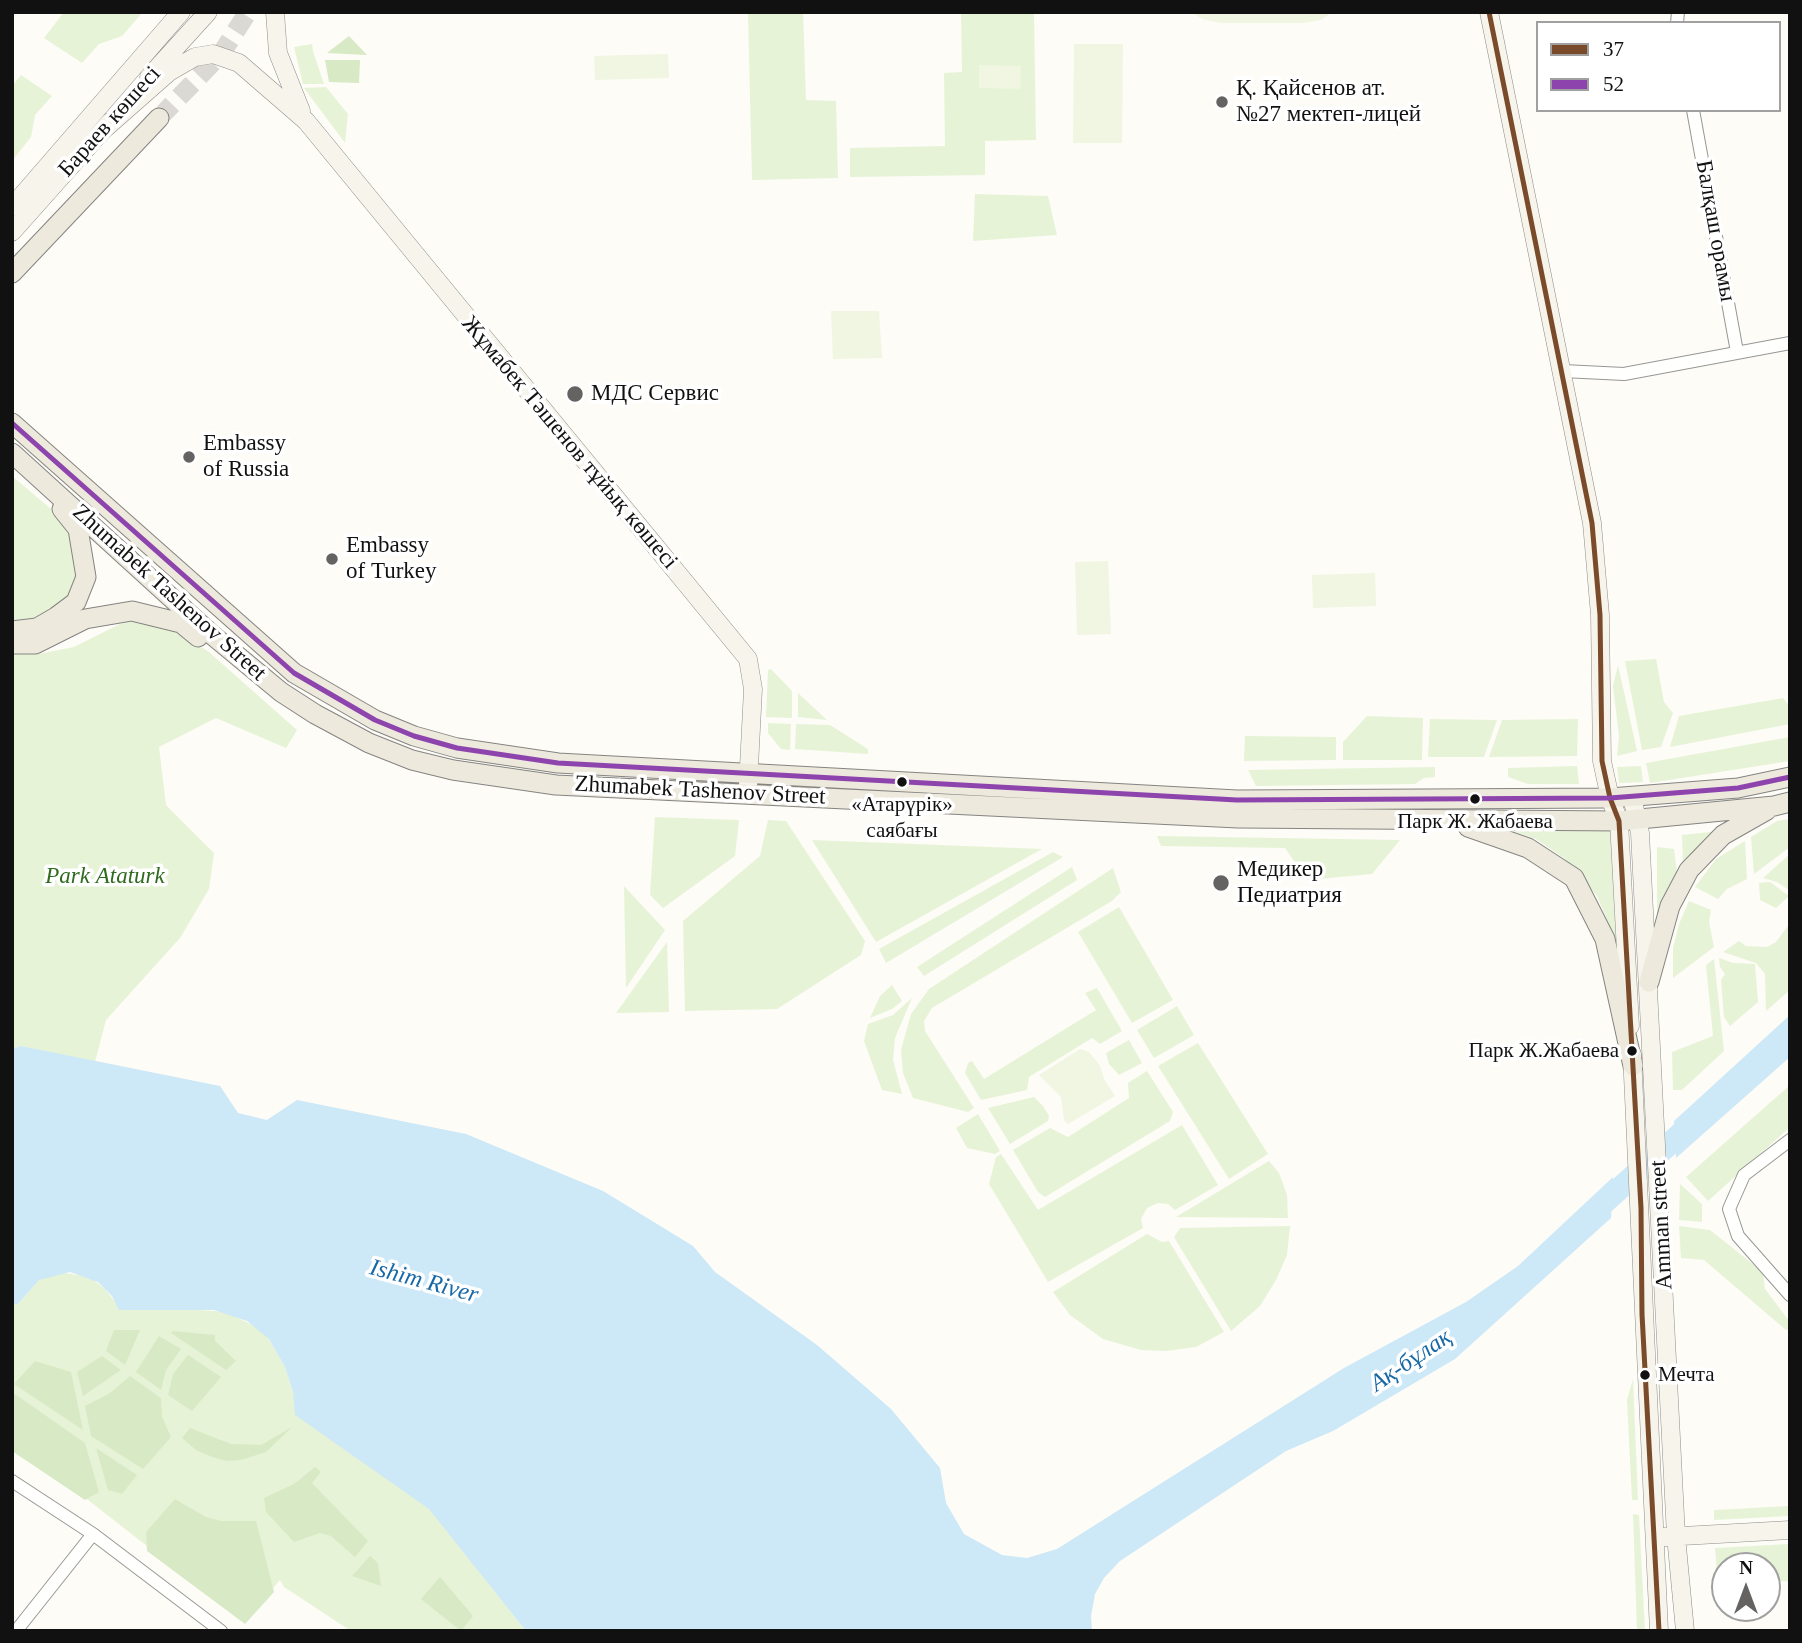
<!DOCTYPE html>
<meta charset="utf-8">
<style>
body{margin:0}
#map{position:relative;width:1802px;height:1643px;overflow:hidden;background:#fdfcf7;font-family:Georgia,serif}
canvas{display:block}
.frame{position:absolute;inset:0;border:14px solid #111;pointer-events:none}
.legend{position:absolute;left:1536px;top:21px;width:245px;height:91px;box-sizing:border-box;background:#fff;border:2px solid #a0a0a0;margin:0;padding:9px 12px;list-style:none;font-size:21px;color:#111}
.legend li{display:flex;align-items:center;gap:14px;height:35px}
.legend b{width:35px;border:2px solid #a0a0a0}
.north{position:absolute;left:1711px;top:1552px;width:70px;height:70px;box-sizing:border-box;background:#fff;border:2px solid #a0a0a0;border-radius:50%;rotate:0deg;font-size:19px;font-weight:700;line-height:28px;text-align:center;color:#111}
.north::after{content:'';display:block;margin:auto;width:24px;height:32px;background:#646362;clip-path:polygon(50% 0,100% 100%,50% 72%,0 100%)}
</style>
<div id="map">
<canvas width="1802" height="1643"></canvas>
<div class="frame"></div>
<ul class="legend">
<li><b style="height:9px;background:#7a4b2a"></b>37</li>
<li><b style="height:9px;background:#8e44ad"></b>52</li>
</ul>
<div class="north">N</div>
</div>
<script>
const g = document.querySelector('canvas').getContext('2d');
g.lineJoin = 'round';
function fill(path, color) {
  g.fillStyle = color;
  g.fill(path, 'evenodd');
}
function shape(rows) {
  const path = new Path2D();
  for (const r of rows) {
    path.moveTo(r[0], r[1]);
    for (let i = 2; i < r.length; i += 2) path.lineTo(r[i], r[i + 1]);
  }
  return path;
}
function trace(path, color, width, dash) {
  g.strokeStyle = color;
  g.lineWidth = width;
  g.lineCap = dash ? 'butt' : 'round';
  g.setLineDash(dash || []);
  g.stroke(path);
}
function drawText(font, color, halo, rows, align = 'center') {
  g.font = font + ' Georgia,serif';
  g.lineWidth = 7;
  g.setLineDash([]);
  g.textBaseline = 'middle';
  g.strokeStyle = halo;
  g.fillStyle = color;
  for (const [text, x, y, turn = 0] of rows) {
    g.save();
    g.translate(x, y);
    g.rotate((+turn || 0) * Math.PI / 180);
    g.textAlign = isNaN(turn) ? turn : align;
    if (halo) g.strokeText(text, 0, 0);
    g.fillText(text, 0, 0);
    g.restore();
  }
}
fill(shape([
 [64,12,143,12,122,36,99,44,82,63,44,38],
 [748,12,803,12,806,100,836,101,838,178,752,180],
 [961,12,1034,12,1036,140,985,141,985,175,850,177,850,148,945,146,944,73,962,72],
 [312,44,313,51,324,84,303,84,294,47],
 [21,75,52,96,35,115,31,137,12,161,12,86],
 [326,87,348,114,345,143,304,88],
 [975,194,1048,196,1057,235,973,241],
 [12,476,69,524,84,593,25,624,12,621],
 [135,621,177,631,209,652,297,730,286,748,216,718,159,747,166,805,214,853,209,889,180,938,106,1020,95,1062,21,1046,12,1049,12,654,39,654,74,647,120,624],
 [1656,659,1664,702,1673,713,1661,747,1642,750,1625,661],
 [1618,665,1637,751,1617,756,1619,736,1613,686],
 [771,669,792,691,792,718,766,717,768,670],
 [798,693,827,720,798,717],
 [1783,698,1790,707,1790,724,1670,747,1679,716],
 [1367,716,1423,718,1422,760,1343,760,1343,742],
 [1430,719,1497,720,1484,757,1428,757],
 [1578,719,1577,756,1489,757,1502,720],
 [768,723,791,724,790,750,781,749,768,733],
 [796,724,830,725,868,749,868,754,795,749],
 [1245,736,1336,737,1336,760,1244,761],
 [1790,737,1790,761,1650,783,1646,763],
 [1577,766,1579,784,1528,784,1508,777,1508,768],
 [1641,766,1643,782,1619,783,1617,767],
 [1435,767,1435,777,1424,778,1415,784,1256,786,1248,770],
 [655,817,739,820,735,856,663,908,650,895],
 [1790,819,1790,847,1754,874,1751,837,1777,821],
 [768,820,786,821,865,941,861,955,777,1009,685,1011,683,921,760,856],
 [1505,828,1612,829,1616,940,1597,896,1564,858,1536,839],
 [1719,831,1683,866,1682,835],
 [1157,836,1400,840,1372,874,1307,880,1285,848,1161,846],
 [812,840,1042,849,876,942],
 [1745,841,1747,879,1727,889,1718,899,1695,887,1716,859],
 [1657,847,1674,849,1677,873,1657,915],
 [1053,852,1063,857,886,963,879,949],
 [1790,854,1790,891,1777,882,1763,878],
 [1072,867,1077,880,924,976,917,967],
 [1113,868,1121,892,1112,901,932,1008,924,1021,925,1031,974,1108,968,1112,913,1098,903,1073,901,1050,911,1014,929,989],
 [1770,882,1789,896,1776,908,1760,900,1759,883],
 [624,886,665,930,626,988],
 [1689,901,1711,910,1709,922,1714,947,1673,978,1673,948,1679,924],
 [1119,907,1173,1000,1132,1023,1078,932],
 [1790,923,1790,990,1766,1011,1765,974,1756,963,1723,952,1739,941,1746,946,1767,947,1776,942],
 [667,942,669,1012,616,1013],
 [1719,958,1733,963,1755,964,1758,1002,1730,1026,1724,1017,1721,980,1725,974,1720,967],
 [1714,959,1724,1051,1682,1090,1673,1090,1672,1052,1713,1036,1706,965],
 [892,985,902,1001,892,1009,870,1018,880,996],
 [1097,988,1122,1031,1100,1044,1092,1038,1029,1077,1027,1090,981,1100,965,1073,968,1063,972,1061,984,1079,1096,1010,1085,993],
 [912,998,895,1038,893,1060,902,1094,882,1090,864,1041,868,1024,893,1015],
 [1177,1006,1194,1035,1154,1058,1137,1030],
 [1129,1040,1142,1063,1119,1075,1109,1064,1106,1053],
 [1198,1043,1268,1154,1229,1179,1158,1066],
 [1147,1071,1173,1112,1170,1121,1045,1197,1038,1192,1013,1150,1050,1128,1068,1137,1129,1098,1128,1083],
 [1790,1085,1790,1127,1708,1201,1686,1177],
 [1034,1097,1043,1106,1049,1116,1048,1121,1010,1144,988,1108],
 [978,1114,1000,1151,995,1154,967,1148,956,1128],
 [1182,1125,1218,1185,1175,1210,1168,1204,1158,1203,1147,1208,1141,1219,1143,1228,1048,1282,989,1184,996,1157,1001,1154,1038,1210],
 [1269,1161,1279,1173,1287,1195,1288,1218,1176,1217],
 [1680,1184,1702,1204,1702,1222,1679,1220],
 [1290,1226,1287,1255,1276,1280,1260,1306,1231,1331,1174,1237,1180,1228],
 [1679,1226,1710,1230,1763,1272,1765,1289,1790,1322,1790,1329,1786,1330,1704,1260,1681,1258],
 [1147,1234,1162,1242,1169,1241,1224,1332,1196,1347,1166,1351,1141,1350,1103,1339,1070,1315,1053,1292],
 [59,1272,90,1277,105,1289,117,1304,226,1312,258,1328,269,1339,285,1367,293,1392,296,1415,430,1509,526,1631,351,1631,284,1587,280,1580,244,1622,74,1489,12,1446,12,1304,18,1304,39,1280],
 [1633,1379,1638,1500,1632,1500,1627,1400],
 [1790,1506,1790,1516,1714,1520,1714,1510],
 [1633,1514,1639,1515,1645,1631,1637,1631],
 [1790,1544,1790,1581,1767,1582,1767,1566,1725,1566,1725,1584,1718,1584,1715,1548]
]), '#e7f3d7');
fill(shape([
 [349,36,367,55,327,53,340,43],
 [325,60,360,60,359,83,329,82],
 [114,1330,140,1330,125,1365,106,1351],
 [173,1331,215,1335,215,1341,236,1361,226,1370,171,1333],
 [159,1336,181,1349,166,1370,161,1390,136,1372],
 [188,1355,221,1377,192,1411,168,1395,173,1374],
 [102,1356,121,1370,83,1396,77,1372],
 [35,1361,71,1372,83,1430,14,1384],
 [130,1376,161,1398,162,1417,171,1437,143,1469,91,1436,85,1406,110,1393],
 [12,1392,85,1443,99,1492,85,1500,12,1451],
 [292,1427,266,1452,241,1460,227,1461,212,1457,196,1450,182,1438,190,1428,231,1444,261,1445],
 [96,1448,137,1475,122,1494,108,1490],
 [315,1467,321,1472,312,1483,368,1541,355,1557,331,1536,320,1533,294,1542,266,1512,264,1498,294,1484],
 [175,1499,206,1517,221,1521,256,1521,274,1592,245,1624,147,1551,146,1532],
 [370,1556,378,1563,381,1586,352,1576],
 [440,1577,473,1616,461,1631,421,1599]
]), '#d8eac5');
fill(shape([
 [1192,12,1332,12,1321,20,1303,23,1221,23,1202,19],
 [1074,44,1123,44,1122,143,1073,143],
 [668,54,669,78,595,80,594,56],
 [979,65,1021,66,1020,89,979,88],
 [831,311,879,311,882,358,833,359],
 [1108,561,1111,634,1077,635,1075,562],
 [1375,573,1376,606,1313,608,1312,575],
 [1080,1049,1089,1052,1100,1066,1104,1079,1115,1096,1068,1124,1064,1120,1061,1097,1039,1075]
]), '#f0f6e1');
fill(shape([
 [1790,1015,1790,1057,1676,1158,1674,1121],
 [21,1046,220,1086,238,1113,267,1120,297,1100,466,1134,603,1191,693,1246,715,1272,817,1345,891,1409,940,1468,946,1503,964,1534,1002,1555,1027,1558,1057,1549,1344,1368,1466,1302,1518,1266,1613,1177,1611,1218,1455,1359,1333,1431,1286,1451,1120,1561,1104,1578,1095,1594,1091,1616,1092,1631,526,1631,429,1509,295,1415,293,1392,285,1367,269,1339,247,1321,214,1310,119,1310,112,1296,98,1282,70,1272,39,1280,18,1304,12,1304,12,1049]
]), '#cde8f7');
trace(shape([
 [1589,1216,1696,1120]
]), '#cde8f7', 23);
trace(shape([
 [159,118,221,54,248,12]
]), '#dad9d4', 19, [19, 10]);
const street = shape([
 [1677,23,1678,12],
 [1693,110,1737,352],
 [1563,371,1624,374,1790,343],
 [1790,1140,1744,1175,1729,1209,1738,1236,1790,1295],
 [12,1481,93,1534,221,1631],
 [16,1631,93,1534]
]);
const secondary = shape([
 [275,12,278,53,301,111],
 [1489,12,1592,523,1600,615,1602,761,1610,798,1619,821,1630,1026],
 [149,77,208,12],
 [102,131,169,72,195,57,213,54,239,63,306,121,748,659,753,689,748,786],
 [12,207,181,12],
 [12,232,110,122],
 [1632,797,1640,833,1676,1536,1685,1631],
 [1632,1054,1659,1631],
 [1664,1537,1790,1530]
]);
const primary = shape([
 [12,273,159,118],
 [12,423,294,673,375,720,414,736,457,748,558,763,1237,800,1610,798,1738,788,1790,777],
 [12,453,211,634,281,692,315,714,369,743,412,760,453,770,556,785,1238,818,1619,821,1774,806,1790,802],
 [12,631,37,628,56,617,76,602,86,577,78,529,62,509],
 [12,644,35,644,85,619,132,611,181,623,198,637],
 [1468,827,1528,848,1574,878,1605,939,1633,1066],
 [1649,982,1670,906,1689,870,1723,835,1767,810]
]);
trace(street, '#979795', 14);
trace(secondary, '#8e8d8b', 19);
trace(primary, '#858482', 21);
trace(street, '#fffffe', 12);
trace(secondary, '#f6f4eb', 18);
trace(primary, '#ede9dc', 19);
trace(shape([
 [1489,12,1592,523,1600,615,1602,761,1610,798,1619,821,1641,1208,1642,1314,1659,1631]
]), '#7a4b2a', 5);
trace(shape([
 [12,423,294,673,375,720,414,736,457,748,558,763,1237,800,1610,798,1738,788,1790,777]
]), '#8e44ad', 5);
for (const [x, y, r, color] of [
 [1222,102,7,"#646362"],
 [575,394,9,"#646362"],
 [189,457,7,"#646362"],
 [332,559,7,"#646362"],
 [902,782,6,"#111"],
 [1475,799,6,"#111"],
 [1221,883,9,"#646362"],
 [1632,1051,6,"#111"],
 [1645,1375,6,"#111"]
]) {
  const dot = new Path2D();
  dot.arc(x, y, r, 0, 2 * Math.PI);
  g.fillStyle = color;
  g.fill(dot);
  trace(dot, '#fff', 2.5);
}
drawText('21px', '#111', '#fff', [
 ["«Атарүрік»",902,805],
 ["саябағы",902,831],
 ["Парк Ж. Жабаева",1475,822],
 ["Парк Ж.Жабаева",1619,1051,"right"],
 ["Мечта",1658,1375,"left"]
]);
drawText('23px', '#111', '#fff', [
 ["Қ. Қайсенов ат.",1236,89],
 ["№27 мектеп-лицей",1236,115],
 ["МДС Сервис",591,394],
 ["Embassy",203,444],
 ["of Russia",203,470],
 ["Embassy",346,546],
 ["of Turkey",346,572],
 ["Медикер",1237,870],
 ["Педиатрия",1237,896]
], 'left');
drawText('23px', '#111', '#fff', [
 ["Бараев көшесі",110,122,-48],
 ["Балқаш орамы",1715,231,80],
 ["Жұмабек Тәшенов тұйық көшесі",569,443,50],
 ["Zhumabek Tashenov Street",169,593,42],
 ["Zhumabek Tashenov Street",700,791,3],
 ["Amman street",1662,1225,-93]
]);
drawText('italic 23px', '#2f6b1f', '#fff', [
 ["Park Ataturk",105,877]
]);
drawText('italic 24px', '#1768a6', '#fff', [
 ["Ishim River",424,1282,15],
 ["Ақ-бұлақ",1411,1361,-34]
]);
</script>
